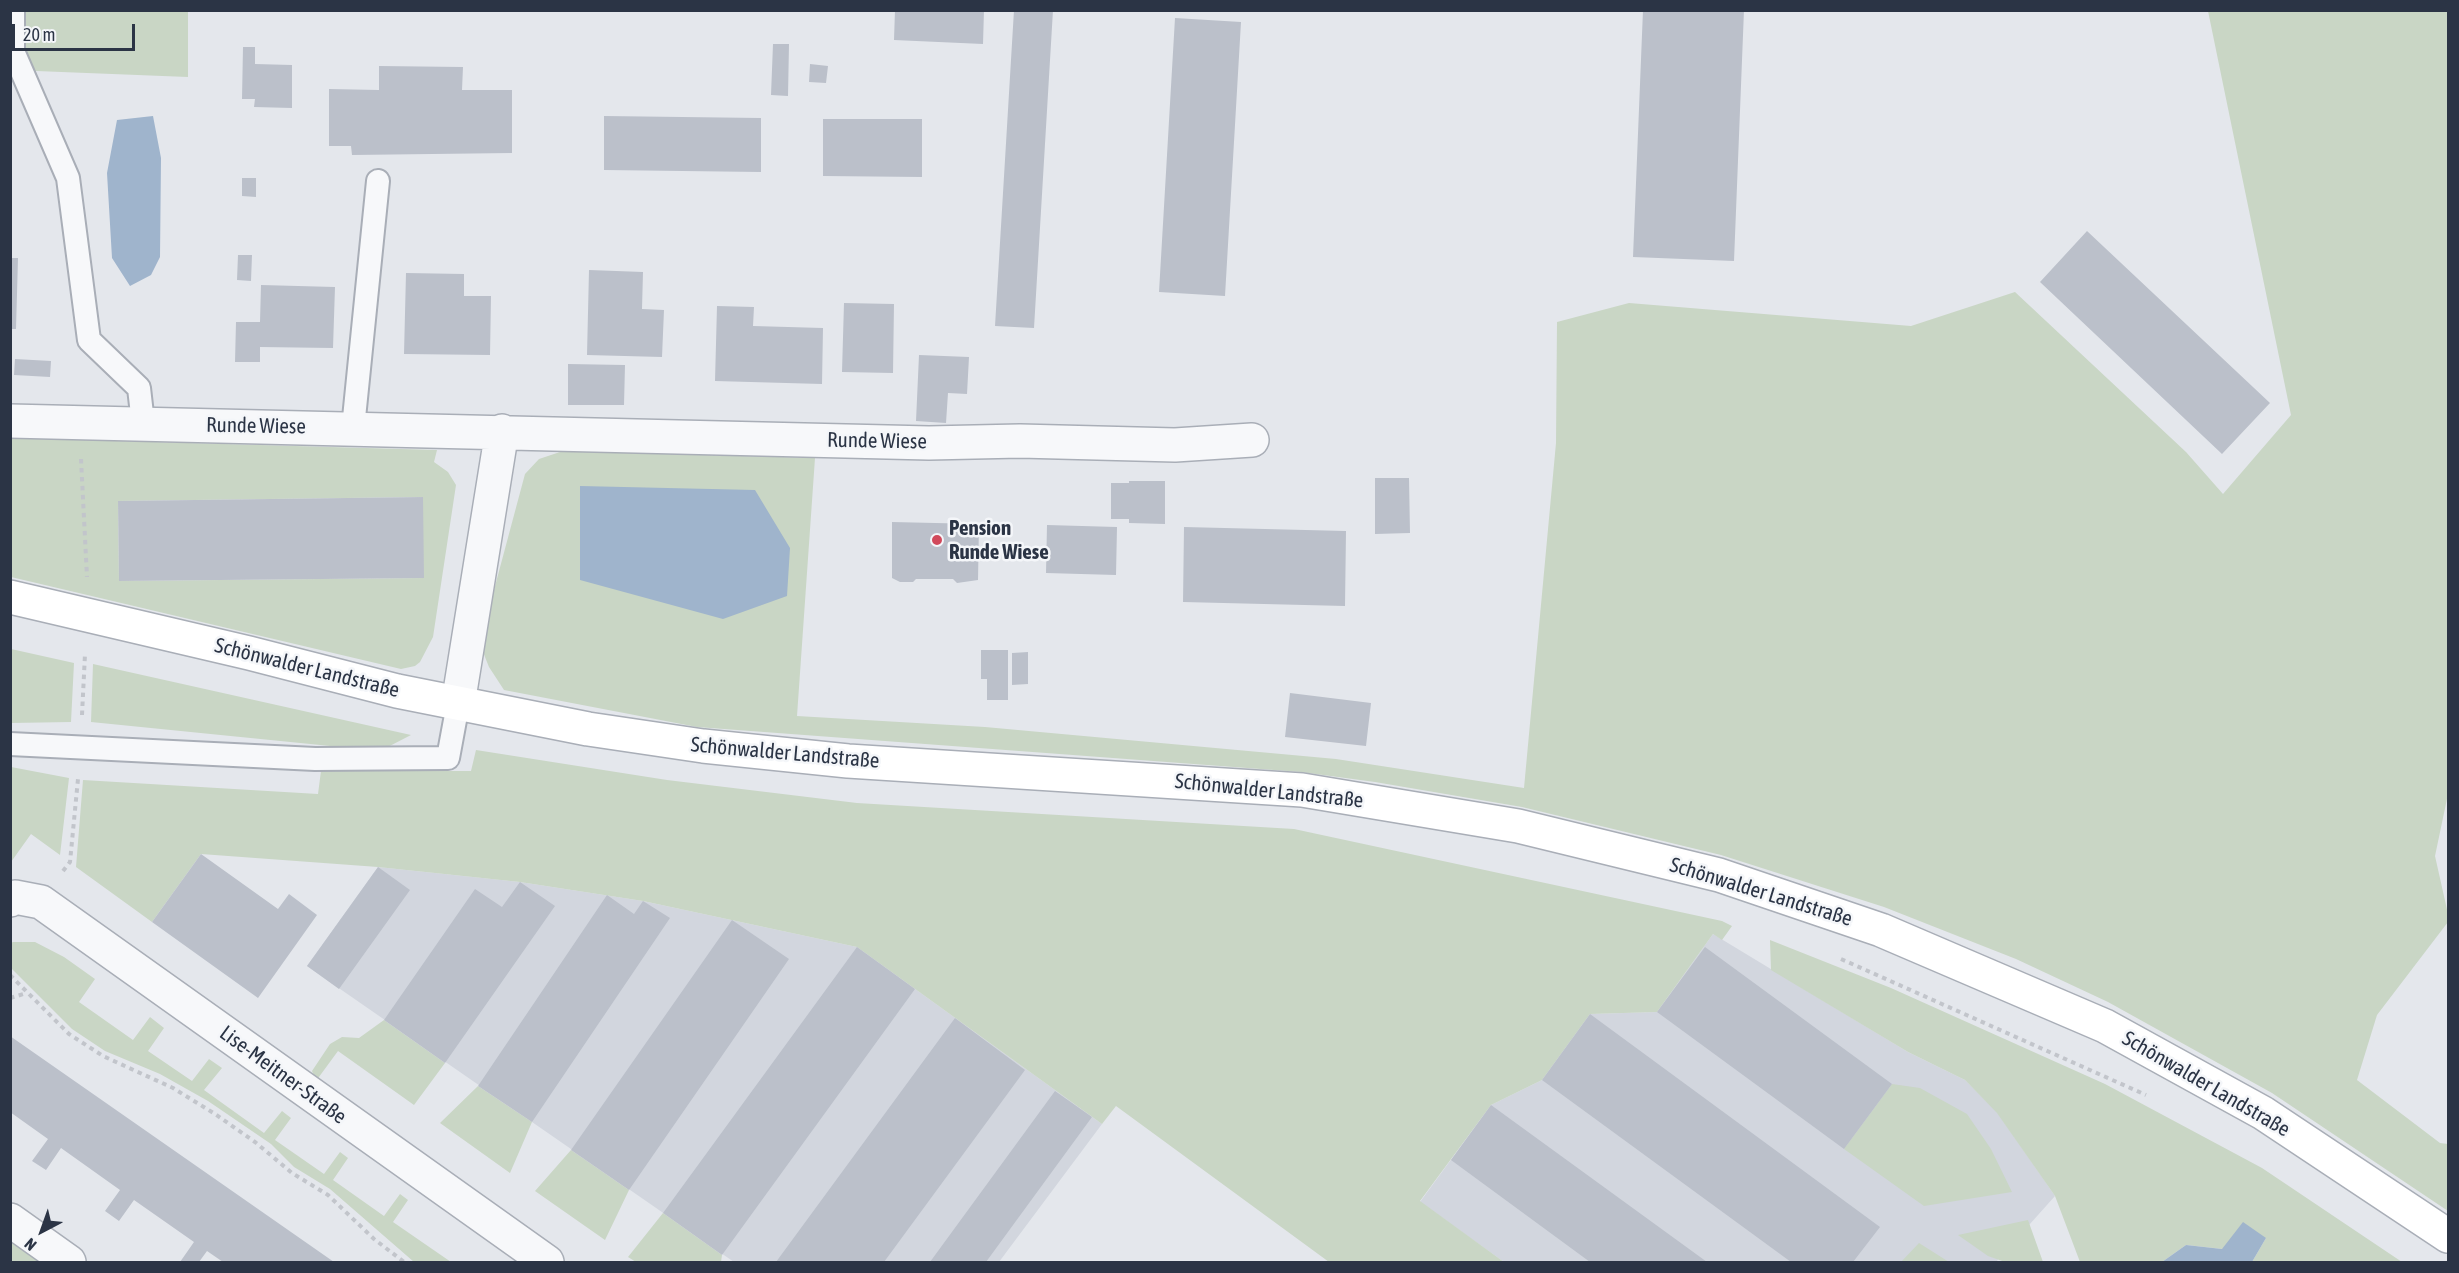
<!DOCTYPE html>
<meta charset="utf-8">
<style>
body{margin:0}
#map{position:relative;width:2459px;height:1273px;overflow:hidden;background:#e4e7ec;font-family:"Asap Condensed",sans-serif}
canvas{display:block}
.frame{position:absolute;inset:0;border:12px solid #2b3445;pointer-events:none}
.north{position:absolute;left:12px;top:1201px;width:60px;height:60px;-webkit-text-stroke:4px #f4f6f9;paint-order:stroke;rotate:221deg;font-size:16px;font-weight:700;line-height:24px;text-align:center;color:#2b3445}
.north::after{content:'';display:block;margin:auto;width:21px;height:27px;background:#2b3445;clip-path:polygon(50% 0,100% 100%,50% 72%,0 100%)}
.scale{position:absolute;left:12px;top:24px;width:123px;height:27px;box-sizing:border-box;border:3px solid #2b3445;border-top:0;padding-left:8px;font-size:18px;line-height:21px;white-space:nowrap;color:#2b3445;-webkit-text-stroke:4px #f4f6f9;paint-order:stroke}
</style>
<div id="map">
<canvas width="2459" height="1273"></canvas>
<div class="frame"></div>
<div class="north">N</div>
<div class="scale">20 m</div>
</div>
<script>
const g = document.querySelector('canvas').getContext('2d');
g.lineJoin = 'round';
function fill(path, color) {
  g.fillStyle = color;
  g.fill(path, 'evenodd');
}
function shape(rows) {
  const path = new Path2D();
  for (const r of rows) {
    path.moveTo(r[0], r[1]);
    for (let i = 2; i < r.length; i += 2) path.lineTo(r[i], r[i + 1]);
  }
  return path;
}
function trace(path, color, width, dash) {
  g.strokeStyle = color;
  g.lineWidth = width;
  g.lineCap = dash ? 'butt' : 'round';
  g.setLineDash(dash || []);
  g.stroke(path);
}
function drawText(font, color, halo, rows, align = 'center') {
  g.font = font + ' "Asap Condensed",sans-serif';
  g.lineWidth = 5;
  g.setLineDash([]);
  g.textBaseline = 'middle';
  g.strokeStyle = halo;
  g.fillStyle = color;
  for (const [text, x, y, turn = 0] of rows) {
    g.save();
    g.translate(x, y);
    g.rotate((+turn || 0) * Math.PI / 180);
    g.textAlign = isNaN(turn) ? turn : align;
    if (halo) g.strokeText(text, 0, 0);
    g.fillText(text, 0, 0);
    g.restore();
  }
}
fill(shape([
 [378,867,520,882,643,901,857,947,1102,1124,999,1262,734,1262,307,966],
 [1713,934,1908,1052,1965,1080,1998,1113,2055,1196,1996,1262,1504,1262,1420,1202,1491,1105,1542,1080,1590,1014,1657,1012]
]), '#d2d6de');
fill(shape([
 [11,11,188,11,188,77,11,70],
 [2208,11,2448,11,2448,794,2435,856,2448,914,2448,922,2377,1015,2357,1080,2440,1143,2448,1144,2448,1211,2272,1093,2108,1002,2016,959,1884,907,1721,855,1522,807,1375,782,1301,772,697,727,504,690,489,667,483,652,483,631,525,474,539,459,563,451,815,458,797,716,985,727,1336,759,1524,788,1556,443,1557,322,1629,303,1911,326,2015,292,2186,452,2223,494,2291,415],
 [11,438,437,450,434,462,448,472,456,485,433,637,420,662,415,666,401,669,11,577],
 [422,497,423,578,119,581,118,501],
 [11,649,74,663,71,722,11,723],
 [93,664,411,735,380,751,91,722],
 [476,750,667,780,857,803,1294,829,1722,921,1732,926,1722,940,1713,934,1657,1012,1590,1014,1542,1080,1491,1105,1420,1201,1504,1262,1329,1262,1116,1106,1102,1124,857,947,643,901,520,882,378,867,201,854,152,922,76,867,83,780,318,794,321,771,471,771],
 [11,767,69,778,60,855,31,834,11,862],
 [1770,940,1891,988,2105,1084,2262,1168,2402,1262,2252,1262,2266,1238,2222,1249,2186,1245,2162,1262,2080,1262,2055,1196,1997,1113,1965,1080,1908,1052,1771,970],
 [13,942,35,942,64,957,95,979,79,1002,133,1040,150,1017,164,1028,148,1051,192,1081,209,1059,222,1068,204,1090,264,1133,282,1111,291,1118,275,1140,324,1174,340,1152,348,1158,333,1180,384,1216,400,1194,408,1200,393,1222,451,1262,414,1262,330,1189,294,1167,271,1144,208,1101,160,1074,105,1051,72,1029,11,968,11,943],
 [384,1020,445,1063,414,1105,338,1051,316,1081,312,1071,330,1044,342,1037,359,1038],
 [1892,1084,1920,1088,1967,1114,1991,1149,2012,1192,1924,1206,1844,1149],
 [478,1086,532,1122,510,1173,440,1123],
 [571,1150,629,1190,605,1240,535,1191],
 [663,1213,722,1255,721,1262,636,1262,628,1257],
 [2028,1220,2043,1262,2005,1262,1988,1256,1958,1235],
 [11,1236,46,1262,11,1262],
 [1919,1243,1949,1262,1901,1262]
]), '#c9d6c5');
fill(shape([
 [153,116,161,158,160,257,151,275,130,286,112,258,107,173,117,120],
 [580,486,755,490,790,548,787,596,723,619,580,580],
 [2243,1222,2266,1238,2252,1262,2162,1262,2186,1245,2222,1249]
]), '#9fb4cc');
fill(shape([
 [895,10,984,10,983,44,894,40],
 [1014,10,1053,10,1034,328,995,326],
 [1643,10,1744,10,1734,261,1633,257],
 [1175,18,1241,22,1225,296,1159,292],
 [773,44,789,44,788,96,771,95],
 [243,47,255,47,255,64,292,65,292,108,254,107,255,99,242,99],
 [810,64,828,66,826,83,809,82],
 [379,66,463,67,462,90,512,90,512,153,352,155,351,146,329,146,329,89,379,90],
 [604,116,761,118,761,172,604,170],
 [823,119,922,119,922,177,823,176],
 [242,178,256,178,256,197,242,196],
 [2087,231,2270,403,2222,454,2040,282],
 [238,255,252,255,251,281,237,280],
 [10,258,18,258,16,329,10,329],
 [589,270,643,272,642,309,664,310,662,357,587,355],
 [406,273,464,274,464,296,491,296,490,355,404,354],
 [261,285,335,287,333,348,260,347,260,362,235,362,236,322,260,322],
 [844,303,894,304,893,373,842,372],
 [717,306,754,307,753,326,823,328,822,384,715,381],
 [919,355,969,357,967,394,948,393,946,423,916,421],
 [15,359,51,361,50,377,14,375],
 [568,364,625,365,624,405,568,405],
 [1375,478,1409,478,1410,533,1375,534],
 [1129,481,1165,481,1165,524,1129,523,1129,519,1111,519,1111,483,1129,483],
 [423,497,424,578,119,581,118,501],
 [892,522,979,524,978,580,957,583,953,579,916,579,913,582,900,582,892,578],
 [1047,525,1117,527,1116,575,1046,573],
 [1184,527,1346,531,1345,606,1183,602],
 [981,650,1008,650,1008,700,987,700,987,679,981,679],
 [1028,652,1028,684,1012,685,1012,653],
 [1290,693,1371,703,1366,746,1285,737],
 [201,854,278,909,289,894,317,915,258,998,152,922],
 [378,867,410,890,339,989,307,966],
 [520,882,555,906,445,1063,384,1020,475,889,502,907],
 [607,895,634,914,643,901,670,918,532,1122,478,1086],
 [732,920,789,959,629,1190,571,1150],
 [857,947,915,989,722,1255,663,1213],
 [1705,947,1892,1084,1844,1149,1657,1012],
 [1590,1014,1880,1227,1853,1262,1791,1262,1542,1080],
 [955,1018,1025,1070,884,1262,776,1262],
 [10,1036,334,1262,223,1262,207,1251,199,1262,180,1262,194,1242,134,1200,119,1221,105,1211,120,1190,61,1148,46,1170,32,1161,48,1139,10,1112],
 [1055,1091,1092,1117,986,1262,930,1262],
 [1491,1105,1707,1262,1590,1262,1451,1160]
]), '#bbc0ca');
const service = shape([
 [13,10,13,51,68,178,89,340,139,388,143,423],
 [353,428,378,181],
 [10,744,315,759,448,758,458,704]
]);
const minor = shape([
 [10,421,929,443,1020,441,1175,445,1252,440],
 [458,704,502,431],
 [10,900,15,897,41,902,547,1262],
 [10,1220,69,1262]
]);
const secondary = shape([
 [10,597,249,653,397,691,588,729,703,746,848,761,1302,790,1518,826,1719,875,1881,930,2105,1026,2263,1113,2448,1236]
]);
trace(service, '#a9aeb7', 26);
trace(minor, '#a9aeb7', 36);
trace(secondary, '#a9aeb7', 36);
trace(shape([
 [81,459,87,577],
 [82,715,85,654],
 [63,871,70,862,78,779],
 [1841,959,2146,1095],
 [10,975,69,1034,103,1056,173,1088,215,1114,255,1142,292,1173,328,1195,374,1239,404,1262],
 [10,998,27,993]
]), '#c2c5cb', 4, [4.5, 4.5]);
trace(service, '#f7f8fa', 22);
trace(minor, '#f7f8fa', 33);
trace(secondary, '#fff', 33);
for (const [x, y, r, color] of [
 [937,540,6,"#d1495b"]
]) {
  const dot = new Path2D();
  dot.arc(x, y, r, 0, 2 * Math.PI);
  g.fillStyle = color;
  g.fill(dot);
  trace(dot, '#f4f6f9', 2);
}
drawText('21px', '#2b3445', '#f4f6f9', [
 ["Runde Wiese",256,426,1],
 ["Runde Wiese",877,441,1],
 ["Schönwalder Landstraße",307,668,14],
 ["Schönwalder Landstraße",785,753,5],
 ["Schönwalder Landstraße",1269,791,6],
 ["Schönwalder Landstraße",1761,892,17],
 ["Lise-Meitner-Straße",283,1075,36],
 ["Schönwalder Landstraße",2206,1084,30]
]);
drawText('bold 21px', '#2b3445', '#f4f6f9', [
 ["Pension",949,528],
 ["Runde Wiese",949,552]
], 'left');
</script>
